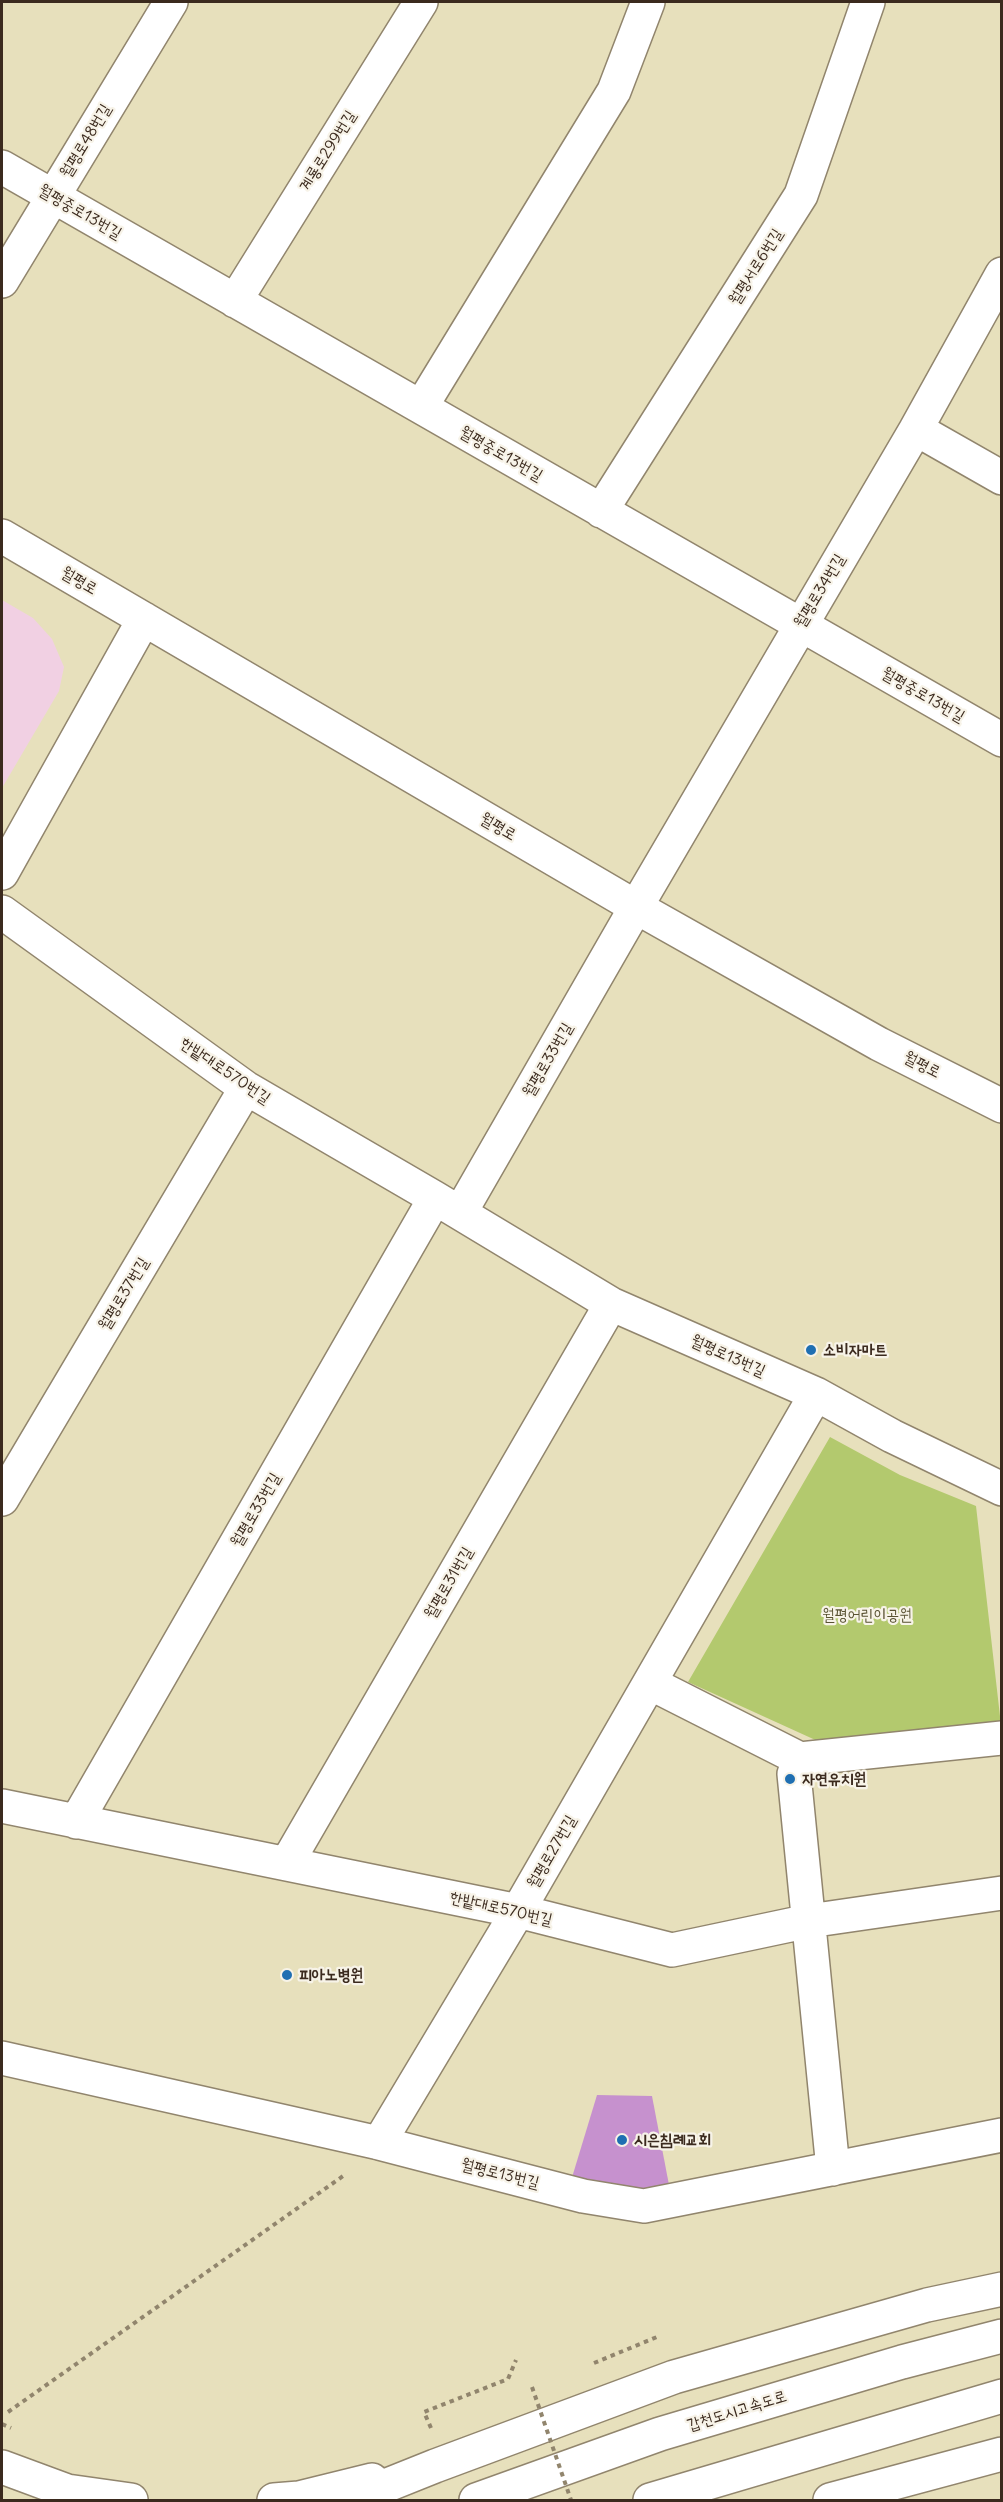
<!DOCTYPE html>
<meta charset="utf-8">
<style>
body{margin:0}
#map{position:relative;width:1003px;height:2502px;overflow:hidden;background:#e7e0bc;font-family:Delius,sans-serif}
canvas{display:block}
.frame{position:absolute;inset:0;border:3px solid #3b2a1e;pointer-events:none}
</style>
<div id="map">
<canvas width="1003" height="2502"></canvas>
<div class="frame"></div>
</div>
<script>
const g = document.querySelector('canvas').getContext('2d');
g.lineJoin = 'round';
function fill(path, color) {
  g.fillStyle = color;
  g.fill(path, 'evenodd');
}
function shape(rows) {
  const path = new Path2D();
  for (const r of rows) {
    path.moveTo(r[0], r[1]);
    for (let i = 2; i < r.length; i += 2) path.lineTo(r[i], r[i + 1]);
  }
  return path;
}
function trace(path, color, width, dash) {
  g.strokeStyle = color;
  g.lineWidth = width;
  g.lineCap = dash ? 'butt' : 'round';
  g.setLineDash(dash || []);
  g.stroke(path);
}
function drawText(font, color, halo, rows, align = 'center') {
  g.font = font + ' Delius,"Poor Story",sans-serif';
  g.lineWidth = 4.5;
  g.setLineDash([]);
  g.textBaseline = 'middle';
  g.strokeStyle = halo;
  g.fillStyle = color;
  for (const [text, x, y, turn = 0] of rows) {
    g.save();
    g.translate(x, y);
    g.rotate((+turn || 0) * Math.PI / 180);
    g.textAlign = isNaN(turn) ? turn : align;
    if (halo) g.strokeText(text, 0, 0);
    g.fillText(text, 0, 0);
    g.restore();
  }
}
fill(shape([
 [2,600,33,618,52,639,64,667,59,691,2,788]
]), '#f1d0e3');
fill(shape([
 [830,1437,900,1475,976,1506,1001,1725,822,1743,688,1682]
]), '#b3c96e');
fill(shape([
 [597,2095,652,2096,669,2185,644,2194,570,2184]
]), '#c691ce');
const minor = shape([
 [2,167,1002,740],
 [2,281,171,2],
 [235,301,421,2],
 [421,407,614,91,648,2],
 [916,429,1002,478],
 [601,511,801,195,868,2],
 [2,536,636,907,879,1044,1002,1106],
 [2,873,144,619],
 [2,912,246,1088,435,1198,611,1304,816,1394,892,1436,1002,1489],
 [460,1213,636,907,916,429,1002,274],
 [2,1499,246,1088],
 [650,1683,800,1759,1002,1738],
 [800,1759,794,1774,833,2169],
 [2,1806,518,1911,672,1950,809,1921,1002,1893],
 [76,1822,435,1198],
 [287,1863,611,1304],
 [2,2058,379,2143,583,2196,644,2206,1002,2135],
 [379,2143,518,1911,816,1394]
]);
const tertiary = shape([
 [2,2467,67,2491,131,2500],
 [274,2500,299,2498,372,2480],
 [350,2500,435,2466,674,2377,927,2305,1002,2289],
 [830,2500,1002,2454]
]);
const primary = shape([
 [476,2500,660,2434,902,2362,1002,2336],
 [650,2500,1002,2396]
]);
trace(minor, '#91856d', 36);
trace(tertiary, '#91856d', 36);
trace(primary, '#91856d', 36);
trace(shape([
 [594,2363,657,2337],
 [8,2412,346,2174],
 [2,2424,11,2428],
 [431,2428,424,2412,508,2379,516,2360]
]), '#91856d', 4, [4.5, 4.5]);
trace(minor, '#fff', 33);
trace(tertiary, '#fff', 33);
trace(primary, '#fff', 33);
trace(shape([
 [532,2387,571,2500]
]), '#91856d', 4, [4.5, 4.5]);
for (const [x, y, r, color] of [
 [811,1350,6,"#1f6fb2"],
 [790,1779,6,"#1f6fb2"],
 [287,1975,6,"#1f6fb2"],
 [622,2140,6,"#1f6fb2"]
]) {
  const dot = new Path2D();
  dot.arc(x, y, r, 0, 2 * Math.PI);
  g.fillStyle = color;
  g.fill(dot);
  trace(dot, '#f7f3e8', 2);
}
drawText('16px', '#3b2a1e', '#f7f3e8', [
 ["월평로48번길",86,141,-59],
 ["계룡로299번길",328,151,-58],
 ["월평중로13번길",80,212,30],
 ["월평서로6번길",756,267,-58],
 ["월평중로13번길",501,454,30],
 ["월평로",79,581,30],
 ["월평로34번길",820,591,-59],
 ["월평중로13번길",923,695,30],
 ["월평로",498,827,30],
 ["월평로33번길",548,1060,-60],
 ["월평로",922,1065,27],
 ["한밭대로570번길",225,1071,34],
 ["월평로37번길",124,1294,-59],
 ["월평로13번길",728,1356,24],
 ["월평로33번길",256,1510,-60],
 ["월평로31번길",449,1583,-60],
 ["월평로27번길",552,1852,-60],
 ["한밭대로570번길",501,1909,13],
 ["월평로13번길",500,2174,14],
 ["갑천도시고속도로",737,2411,-17]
]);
drawText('bold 16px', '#3b2a1e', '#f7f3e8', [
 ["소비자마트",823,1350],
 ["자연유치원",802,1779],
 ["피아노병원",299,1975],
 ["시은침례교회",634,2140]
], 'left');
drawText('16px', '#595232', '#f7f3e8', [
 ["월평어린이공원",867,1615]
]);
</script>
